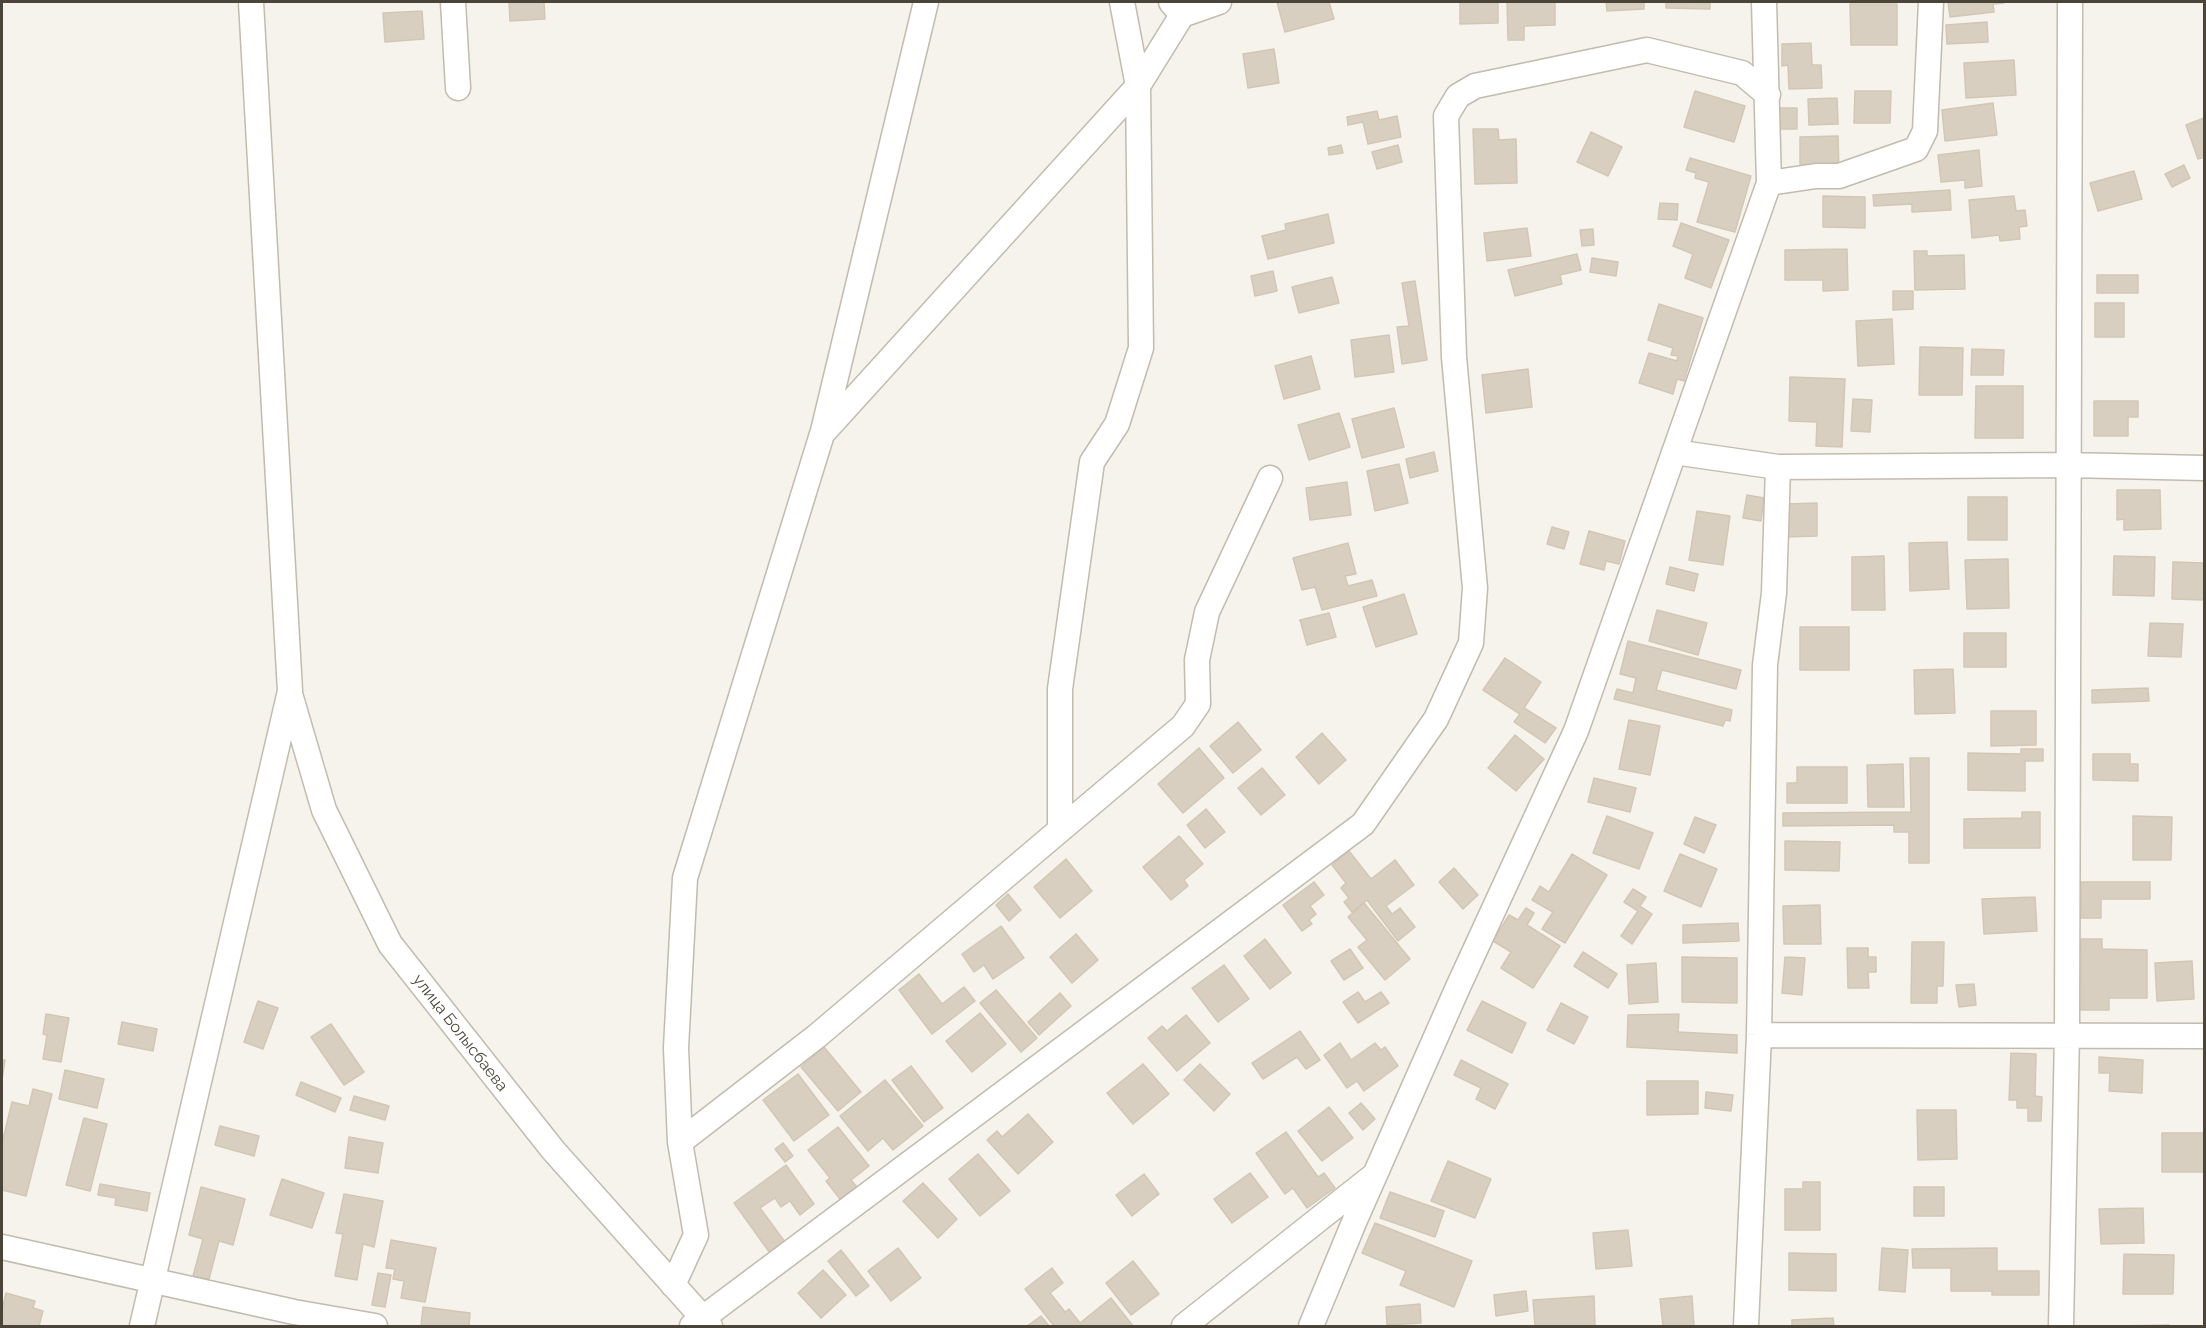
<!DOCTYPE html>
<meta charset="utf-8">
<style>
body{margin:0}
#map{position:relative;width:2206px;height:1328px;overflow:hidden;background:#f6f3ec;font-family:Raleway,sans-serif}
canvas{display:block}
.frame{position:absolute;inset:0;border:3px solid #4b4439;pointer-events:none}
</style>
<div id="map">
<canvas width="2206" height="1328"></canvas>
<div class="frame"></div>
</div>
<script>
const g = document.querySelector('canvas').getContext('2d');
g.lineJoin = 'round';
function fill(path, color) {
  g.fillStyle = color;
  g.fill(path, 'evenodd');
}
function shape(rows) {
  const path = new Path2D();
  for (const r of rows) {
    path.moveTo(r[0], r[1]);
    for (let i = 2; i < r.length; i += 2) path.lineTo(r[i], r[i + 1]);
  }
  return path;
}
function trace(path, color, width, dash) {
  g.strokeStyle = color;
  g.lineWidth = width;
  g.lineCap = dash ? 'butt' : 'round';
  g.setLineDash(dash || []);
  g.stroke(path);
}
function drawText(font, color, halo, rows, align = 'center') {
  g.font = font + ' Raleway,sans-serif';
  g.lineWidth = 6;
  g.setLineDash([]);
  g.textBaseline = 'middle';
  g.strokeStyle = halo;
  g.fillStyle = color;
  for (const [text, x, y, turn = 0] of rows) {
    g.save();
    g.translate(x, y);
    g.rotate((+turn || 0) * Math.PI / 180);
    g.textAlign = isNaN(turn) ? turn : align;
    if (halo) g.strokeText(text, 0, 0);
    g.fillText(text, 0, 0);
    g.restore();
  }
}
const building = shape([
 [509,2,544,2,545,19,510,21,509,2],
 [1277,2,1329,2,1334,19,1285,32,1277,2],
 [1460,2,1498,2,1498,23,1460,24,1460,2],
 [1507,2,1555,2,1555,25,1524,26,1524,40,1508,40,1507,2],
 [1606,2,1644,2,1644,9,1607,11,1606,2],
 [1666,2,1710,2,1710,9,1666,8,1666,2],
 [1948,2,2003,2,2004,3,1993,4,1994,12,1950,17,1948,2],
 [1850,4,1897,4,1897,45,1851,45,1850,4],
 [422,11,424,39,385,42,383,13,422,11],
 [1987,22,1988,42,1947,44,1946,25,1987,22],
 [1811,43,1812,65,1821,65,1822,88,1789,89,1788,65,1782,66,1782,44,1811,43],
 [1274,49,1279,83,1248,88,1243,54,1274,49],
 [2014,60,2016,95,1966,98,1964,63,2014,60],
 [1695,91,1745,106,1734,142,1684,127,1695,91],
 [1855,91,1891,91,1890,123,1854,123,1855,91],
 [1837,98,1838,124,1809,125,1808,99,1837,98],
 [1993,103,1997,135,1945,141,1942,110,1993,103],
 [1778,108,1797,108,1797,129,1778,129,1778,108],
 [1377,111,1379,120,1397,116,1401,137,1368,144,1363,122,1348,125,1347,117,1377,111],
 [2204,118,2204,157,2198,159,2186,125,2204,118],
 [1473,129,1498,129,1499,140,1516,139,1517,183,1475,184,1473,129],
 [1591,132,1622,147,1608,176,1577,162,1591,132],
 [1838,136,1839,171,1800,171,1800,137,1838,136],
 [1341,145,1343,153,1329,155,1328,148,1341,145],
 [1398,145,1402,162,1377,169,1372,152,1398,145],
 [1979,150,1982,186,1965,188,1965,180,1941,182,1938,155,1979,150],
 [1690,158,1751,176,1735,232,1697,222,1709,182,1695,178,1696,173,1686,170,1690,158],
 [2184,165,2190,178,2172,187,2165,174,2184,165],
 [2134,171,2142,199,2098,211,2090,183,2134,171],
 [1950,190,1951,210,1912,212,1912,204,1874,206,1873,195,1950,190],
 [1823,196,1865,197,1865,228,1823,227,1823,196],
 [2014,196,2016,211,2025,210,2027,226,2019,227,2020,239,2000,241,1999,235,1972,238,1969,200,2014,196],
 [1660,203,1678,204,1677,220,1658,219,1660,203],
 [1328,214,1334,243,1268,259,1262,236,1286,230,1285,224,1328,214],
 [1681,223,1729,240,1711,288,1685,278,1693,254,1673,246,1681,223],
 [1527,228,1531,256,1487,261,1484,233,1527,228],
 [1593,229,1594,245,1582,246,1580,230,1593,229],
 [1847,249,1848,290,1823,291,1823,280,1785,280,1785,250,1847,249],
 [1914,251,1927,251,1927,256,1964,255,1965,289,1915,290,1914,251],
 [1577,254,1581,270,1560,275,1562,284,1515,296,1508,270,1577,254],
 [1592,258,1618,262,1616,276,1590,272,1592,258],
 [1273,271,1277,291,1255,296,1251,276,1273,271],
 [2097,275,2138,275,2138,293,2097,293,2097,275],
 [1332,277,1339,303,1299,313,1292,287,1332,277],
 [1415,281,1427,360,1402,364,1397,327,1409,326,1402,283,1415,281],
 [1893,291,1913,291,1913,309,1893,310,1893,291],
 [2095,303,2124,303,2124,337,2095,337,2095,303],
 [1659,304,1703,318,1684,381,1677,379,1673,394,1639,383,1649,353,1677,361,1678,356,1671,355,1673,348,1648,340,1659,304],
 [1892,319,1894,364,1858,366,1856,321,1892,319],
 [1389,335,1394,372,1355,377,1351,340,1389,335],
 [1920,347,1963,348,1962,395,1919,395,1920,347],
 [1972,349,2004,350,2003,375,1971,375,1972,349],
 [1311,356,1320,389,1284,399,1275,366,1311,356],
 [1528,369,1532,407,1486,413,1482,375,1528,369],
 [1790,377,1845,379,1842,447,1816,446,1817,422,1789,421,1790,377],
 [1976,386,2023,386,2023,438,1975,438,1976,386],
 [1853,399,1872,400,1870,432,1851,431,1853,399],
 [2094,401,2138,401,2138,417,2128,417,2128,436,2094,436,2094,401],
 [1394,408,1404,447,1362,458,1352,419,1394,408],
 [1339,413,1350,447,1309,460,1298,425,1339,413],
 [1434,452,1438,471,1410,478,1406,459,1434,452],
 [1399,464,1408,503,1375,511,1367,471,1399,464],
 [1347,482,1351,515,1310,520,1306,488,1347,482],
 [2117,490,2160,490,2161,529,2124,530,2124,519,2117,520,2117,490],
 [1747,495,1764,498,1761,521,1743,518,1747,495],
 [1968,497,2007,497,2007,540,1968,540,1968,497],
 [1817,503,1817,536,1786,537,1785,504,1817,503],
 [1697,511,1730,516,1723,565,1689,560,1697,511],
 [1552,527,1569,532,1564,549,1547,544,1552,527],
 [1589,531,1625,541,1619,564,1606,561,1604,570,1580,564,1589,531],
 [1947,542,1949,589,1910,591,1909,543,1947,542],
 [1348,543,1356,574,1345,576,1348,586,1372,580,1377,596,1322,610,1315,587,1302,590,1293,558,1348,543],
 [1884,556,1885,610,1852,610,1852,557,1884,556],
 [2114,556,2155,557,2154,596,2113,595,2114,556],
 [2008,559,2009,608,1967,609,1965,560,2008,559],
 [2173,562,2204,563,2204,600,2172,599,2173,562],
 [1670,567,1698,574,1694,591,1666,584,1670,567],
 [1404,594,1417,634,1376,647,1363,607,1404,594],
 [1657,610,1707,623,1698,655,1649,641,1657,610],
 [1329,613,1336,637,1307,645,1300,620,1329,613],
 [2150,623,2183,624,2181,657,2148,656,2150,623],
 [1800,627,1849,627,1849,670,1800,670,1800,627],
 [1964,633,2006,633,2006,667,1964,667,1964,633],
 [1628,641,1741,670,1736,689,1662,670,1656,690,1732,710,1730,721,1725,720,1723,726,1614,699,1617,689,1633,693,1636,678,1620,674,1628,641],
 [1505,658,1541,682,1524,708,1556,728,1545,743,1514,722,1520,714,1483,690,1505,658],
 [1953,669,1955,713,1915,714,1914,670,1953,669],
 [2148,688,2149,701,2092,703,2092,690,2148,688],
 [1991,711,2036,711,2036,745,1991,746,1991,711],
 [1629,720,1660,726,1650,775,1619,769,1629,720],
 [1238,722,1261,750,1233,773,1210,746,1238,722],
 [1322,733,1346,760,1319,784,1296,757,1322,733],
 [1515,735,1544,759,1516,791,1488,768,1515,735],
 [1199,748,1224,778,1183,813,1158,784,1199,748],
 [2021,749,2043,749,2043,761,2025,761,2025,791,1968,790,1968,753,2021,754,2021,749],
 [2093,754,2130,754,2130,764,2138,764,2138,781,2093,780,2093,754],
 [1910,758,1929,758,1929,863,1909,863,1909,832,1894,832,1894,825,1783,826,1783,813,1911,812,1910,758],
 [1903,764,1904,807,1868,807,1867,765,1903,764],
 [1797,767,1847,767,1847,803,1787,803,1787,783,1797,783,1797,767],
 [1262,768,1285,795,1261,815,1238,788,1262,768],
 [1594,778,1636,788,1630,812,1588,802,1594,778],
 [1206,809,1225,832,1205,848,1187,825,1206,809],
 [2022,812,2040,812,2040,848,1964,848,1964,819,2022,818,2022,812],
 [1607,816,1653,833,1639,869,1593,853,1607,816],
 [2133,816,2172,817,2171,860,2133,860,2133,816],
 [1695,817,1716,825,1704,853,1684,844,1695,817],
 [1179,836,1203,864,1184,880,1188,886,1171,900,1143,867,1179,836],
 [1785,841,1840,842,1839,871,1785,870,1785,841],
 [1349,851,1371,879,1395,860,1414,885,1386,906,1392,914,1400,908,1415,927,1398,941,1367,900,1352,912,1344,902,1349,898,1341,888,1346,883,1332,865,1349,851],
 [1572,854,1607,875,1565,943,1542,929,1553,912,1532,900,1540,886,1549,892,1572,854],
 [1680,854,1717,869,1701,907,1664,891,1680,854],
 [1066,859,1092,891,1060,918,1034,887,1066,859],
 [1454,868,1478,895,1463,909,1439,882,1454,868],
 [1314,882,1324,895,1310,906,1316,914,1309,920,1312,924,1302,931,1283,905,1314,882],
 [2081,882,2150,882,2150,899,2101,899,2101,918,2081,918,2081,882],
 [1633,889,1646,897,1640,906,1652,914,1632,944,1621,936,1638,911,1624,902,1633,889],
 [1008,894,1021,910,1009,921,996,905,1008,894],
 [2035,897,2037,931,1984,934,1982,899,2035,897],
 [1364,903,1410,959,1385,980,1358,947,1367,940,1348,917,1364,903],
 [1820,905,1821,944,1784,944,1783,906,1820,905],
 [1526,908,1534,913,1527,925,1560,946,1533,988,1501,968,1511,952,1493,941,1509,915,1518,920,1526,908],
 [1738,923,1739,941,1683,943,1683,925,1738,923],
 [1001,926,1024,958,993,979,984,965,974,972,962,954,1001,926],
 [1076,934,1098,960,1072,983,1050,957,1076,934],
 [1265,939,1291,973,1270,989,1244,956,1265,939],
 [2081,939,2102,939,2102,949,2147,950,2147,998,2109,998,2109,1010,2081,1010,2081,939],
 [1912,942,1944,942,1943,986,1937,986,1937,1003,1911,1003,1912,942],
 [1847,948,1868,948,1868,957,1876,957,1876,972,1868,972,1869,988,1848,988,1847,948],
 [1350,949,1363,968,1344,980,1331,961,1350,949],
 [1583,952,1617,974,1608,988,1574,966,1583,952],
 [1682,957,1737,958,1737,1003,1682,1002,1682,957],
 [1785,957,1805,958,1802,995,1782,993,1785,957],
 [2192,961,2194,999,2157,1001,2155,963,2192,961],
 [1656,963,1658,1002,1629,1004,1627,965,1656,963],
 [1224,965,1249,999,1218,1022,1192,988,1224,965],
 [919,974,942,1004,964,987,975,1001,932,1034,899,990,919,974],
 [1974,984,1976,1005,1959,1007,1956,985,1974,984],
 [996,990,1037,1038,1021,1052,980,1003,996,990],
 [1358,992,1365,1002,1381,992,1389,1003,1358,1023,1343,1002,1358,992],
 [1060,993,1071,1006,1039,1035,1028,1022,1060,993],
 [258,1001,278,1008,263,1049,244,1042,258,1001],
 [1482,1001,1526,1023,1512,1053,1467,1030,1482,1001],
 [1561,1003,1588,1017,1574,1044,1547,1030,1561,1003],
 [980,1013,1006,1044,972,1072,946,1041,980,1013],
 [46,1014,69,1018,61,1062,43,1059,47,1035,43,1034,46,1014],
 [1679,1014,1678,1032,1737,1035,1737,1053,1627,1047,1628,1015,1679,1014],
 [1186,1015,1210,1043,1177,1071,1148,1038,1162,1026,1167,1031,1186,1015],
 [122,1022,157,1029,153,1051,118,1044,122,1022],
 [331,1024,364,1072,344,1085,311,1037,331,1024],
 [1300,1031,1320,1060,1306,1069,1297,1057,1263,1079,1252,1063,1300,1031],
 [1340,1043,1351,1060,1375,1043,1381,1050,1385,1047,1398,1066,1364,1091,1357,1081,1347,1088,1324,1055,1340,1043],
 [824,1047,861,1092,838,1111,801,1067,824,1047],
 [2011,1053,2036,1054,2035,1096,2042,1097,2041,1121,2028,1121,2028,1108,2017,1108,2017,1100,2009,1100,2011,1053],
 [2099,1057,2143,1060,2142,1093,2109,1091,2110,1073,2099,1073,2099,1057],
 [2,1060,5,1060,2,1080,2,1060],
 [1461,1060,1508,1084,1495,1109,1476,1099,1481,1088,1454,1075,1461,1060],
 [1143,1064,1169,1094,1133,1124,1107,1093,1143,1064],
 [1200,1064,1230,1094,1214,1111,1184,1080,1200,1064],
 [911,1066,943,1108,924,1122,892,1080,911,1066],
 [65,1070,104,1079,97,1108,59,1099,65,1070],
 [798,1074,829,1115,794,1141,763,1100,798,1074],
 [885,1080,923,1126,893,1150,883,1138,868,1151,840,1116,885,1080],
 [1647,1081,1698,1081,1698,1114,1647,1115,1647,1081],
 [301,1082,341,1098,335,1112,296,1095,301,1082],
 [33,1089,52,1094,26,1196,2,1190,2,1143,12,1102,29,1106,33,1089],
 [1706,1092,1733,1095,1731,1111,1705,1108,1706,1092],
 [354,1096,389,1106,385,1120,350,1110,354,1096],
 [1361,1103,1375,1119,1363,1130,1349,1113,1361,1103],
 [1329,1107,1353,1138,1322,1161,1298,1131,1329,1107],
 [1917,1110,1956,1110,1957,1159,1918,1160,1917,1110],
 [1028,1114,1053,1142,1018,1174,987,1140,997,1131,1002,1137,1028,1114],
 [84,1118,107,1124,90,1191,66,1185,84,1118],
 [220,1126,259,1136,254,1156,215,1145,220,1126],
 [838,1127,869,1166,851,1180,857,1187,840,1199,826,1181,830,1178,808,1150,838,1127],
 [1286,1132,1318,1177,1324,1173,1335,1188,1307,1208,1293,1188,1285,1194,1256,1153,1286,1132],
 [2162,1133,2204,1133,2204,1172,2162,1172,2162,1133],
 [349,1137,383,1143,378,1173,345,1168,349,1137],
 [783,1143,793,1156,785,1162,775,1149,783,1143],
 [978,1154,1010,1191,980,1216,949,1179,978,1154],
 [1448,1161,1491,1179,1475,1218,1431,1201,1448,1161],
 [786,1165,814,1204,800,1215,790,1201,781,1207,775,1198,760,1208,785,1242,770,1253,734,1203,786,1165],
 [1250,1173,1268,1197,1232,1223,1214,1199,1250,1173],
 [1144,1174,1159,1194,1132,1216,1116,1195,1144,1174],
 [282,1179,324,1193,312,1228,270,1215,282,1179],
 [1803,1182,1820,1182,1820,1230,1785,1230,1785,1189,1803,1189,1803,1182],
 [923,1183,957,1219,938,1238,903,1201,923,1183],
 [100,1184,150,1193,147,1211,115,1205,116,1198,98,1195,100,1184],
 [201,1187,245,1199,233,1245,219,1241,209,1279,193,1276,203,1239,189,1235,201,1187],
 [1914,1187,1944,1187,1944,1216,1914,1216,1914,1187],
 [1390,1192,1444,1211,1435,1237,1380,1218,1390,1192],
 [344,1194,383,1201,374,1247,363,1244,357,1280,335,1276,343,1234,336,1233,344,1194],
 [2143,1208,2144,1243,2101,1244,2099,1209,2143,1208],
 [1375,1223,1472,1261,1454,1307,1400,1285,1406,1271,1362,1253,1375,1223],
 [1628,1230,1632,1266,1596,1269,1593,1233,1628,1230],
 [391,1240,436,1248,425,1302,401,1298,404,1281,393,1279,395,1269,386,1268,391,1240],
 [898,1248,921,1278,891,1301,868,1271,898,1248],
 [1882,1248,1908,1250,1905,1292,1879,1290,1882,1248],
 [1997,1248,1997,1271,2039,1271,2039,1295,1992,1295,1992,1291,1951,1291,1951,1268,1913,1268,1912,1249,1997,1248],
 [841,1250,869,1286,856,1296,828,1261,841,1250],
 [1789,1253,1836,1254,1836,1291,1789,1290,1789,1253],
 [2124,1254,2174,1255,2173,1294,2123,1294,2124,1254],
 [1133,1261,1159,1294,1131,1315,1106,1283,1133,1261],
 [1052,1268,1063,1283,1050,1293,1065,1312,1069,1309,1080,1323,1111,1298,1133,1326,1054,1326,1025,1289,1052,1268],
 [823,1270,846,1295,821,1318,798,1293,823,1270],
 [378,1273,391,1275,385,1307,372,1305,378,1273],
 [1526,1291,1528,1311,1496,1316,1494,1295,1526,1291],
 [6,1293,35,1301,33,1308,43,1311,39,1326,2,1326,2,1310,6,1293],
 [1594,1296,1595,1326,1535,1326,1533,1300,1594,1296],
 [1692,1296,1694,1326,1663,1326,1660,1299,1692,1296],
 [1420,1304,1421,1323,1387,1325,1386,1307,1420,1304],
 [423,1307,470,1313,469,1326,421,1326,423,1307],
 [1041,1316,1049,1326,1027,1326,1041,1316],
 [1833,1318,1834,1326,1792,1326,1792,1320,1833,1318],
 [2169,1325,2170,1326,2117,1326,2169,1325]
]);
fill(building, '#d8cfc1');
trace(building, '#d3c7b4', 1.5);
const minor = shape([
 [453,2,458,88],
 [1171,2,1182,15,1219,2],
 [1769,183,1816,176,1839,176,1916,149,1925,131,1931,2],
 [823,431,926,2],
 [1674,452,1778,467,2068,465,2204,468],
 [290,694,324,810,390,944,553,1150,710,1326],
 [1060,830,1183,726,1198,704,1197,660,1207,612,1270,478],
 [1759,1035,2204,1036],
 [680,1142,676,1048,685,878,822,434,1138,86,1122,2],
 [2,1247,294,1312,375,1326],
 [673,1285,696,1235,680,1142,817,1036,1060,830,1060,689,1092,462,1117,424,1141,348,1138,86,1182,15],
 [142,1326,290,691,251,2],
 [692,1326,1363,824,1436,719,1471,643,1475,588,1454,357,1446,116,1458,96,1475,86,1647,50,1742,73,1768,95],
 [1184,1326,1372,1177],
 [1311,1326,1355,1220,1458,987,1576,731,1769,183,1764,2],
 [1746,1326,1759,1035,1765,665,1774,593,1778,467],
 [2061,1326,2067,1035,2070,2]
]);
trace(minor, '#c2bbae', 27);
trace(minor, '#fff', 24);
drawText('16px', '#4b4439', '#fff', [
 ["улица Болысбаева",460,1033,52]
]);
</script>
